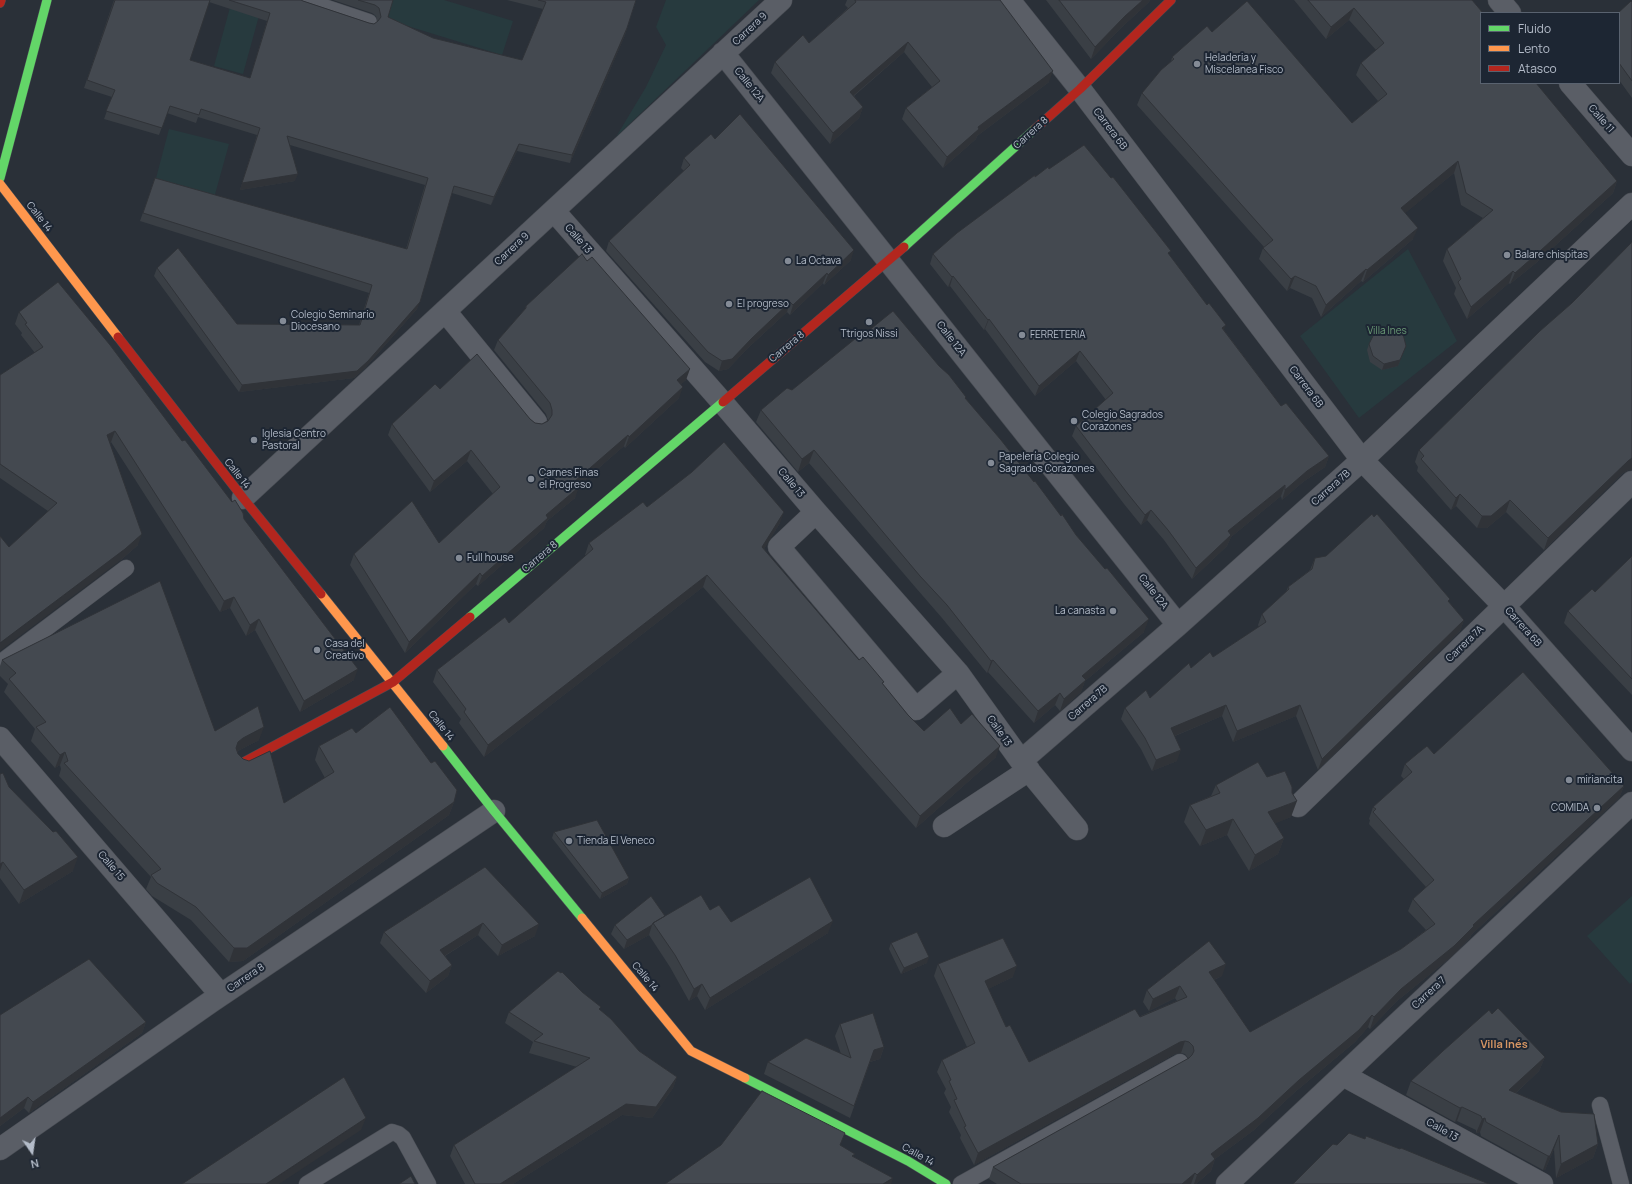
<!DOCTYPE html>
<meta charset="utf-8">
<style>
body{margin:0}
#map{position:relative;width:1632px;height:1184px;overflow:hidden;background:#2a3038;font-family:Manrope,sans-serif}
canvas{display:block}
.legend{position:absolute;left:1480px;top:12px;width:140px;height:72px;box-sizing:border-box;background:#1d2633;border:1px solid #59626f;margin:0;padding:5px 7px;list-style:none;font-size:12px;color:#b4bcc9}
.legend li{display:flex;align-items:center;gap:8px;height:20px}
.legend b{width:20px;border:1px solid #59626f}
.north{position:absolute;left:12px;top:1132px;width:40px;height:40px;-webkit-text-stroke:3px #1d2633;paint-order:stroke;rotate:167deg;font-size:11px;font-weight:700;line-height:16px;text-align:center;color:#b4bcc9}
.north::after{content:'';display:block;margin:auto;width:14px;height:18px;background:#b4bcc9;clip-path:polygon(50% 0,100% 100%,50% 72%,0 100%)}
</style>
<div id="map">
<canvas width="1632" height="1184"></canvas>
<ul class="legend">
<li><b style="height:5px;background:#63d668"></b>Fluido</li>
<li><b style="height:5px;background:#ff974d"></b>Lento</li>
<li><b style="height:5px;background:#b3261e"></b>Atasco</li>
</ul>
<div class="north">N</div>
</div>
<script>
const g = document.querySelector('canvas').getContext('2d');
g.lineJoin = 'round';
function fill(path, color) {
  g.fillStyle = color;
  g.fill(path, 'evenodd');
}
function shape(rows) {
  const path = new Path2D();
  for (const r of rows) {
    path.moveTo(r[0], r[1]);
    for (let i = 2; i < r.length; i += 2) path.lineTo(r[i], r[i + 1]);
  }
  return path;
}
function trace(path, color, width, dash) {
  g.strokeStyle = color;
  g.lineWidth = width;
  g.lineCap = dash ? 'butt' : 'round';
  g.setLineDash(dash || []);
  g.stroke(path);
}
function drawText(font, color, halo, rows, align = 'center') {
  g.font = font + ' Manrope,sans-serif';
  g.lineWidth = 4;
  g.setLineDash([]);
  g.textBaseline = 'middle';
  g.strokeStyle = halo;
  g.fillStyle = color;
  for (const [text, x, y, turn = 0] of rows) {
    g.save();
    g.translate(x, y);
    g.rotate((+turn || 0) * Math.PI / 180);
    g.textAlign = isNaN(turn) ? turn : align;
    if (halo) g.strokeText(text, 0, 0);
    g.fillText(text, 0, 0);
    g.restore();
  }
}
fill(shape([
 [232,0,263,1,243,74,214,66],
 [380,0,444,0,513,21,502,55,375,16],
 [666,0,759,0,616,137,646,87,666,45,656,27],
 [169,129,229,144,214,198,155,182],
 [1408,249,1457,341,1359,418,1300,336],
 [1632,896,1632,982,1630,984,1587,936]
]), '#273a3e');
const lane = shape([
 [303,0,369,22],
 [0,663,126,568],
 [1600,1105,1621,1184],
 [307,1184,392,1132,398,1134,403,1138,428,1184],
 [961,1184,1180,1062]
]);
const street = shape([
 [1009,0,1080,89,1362,460,1504,606,1632,750],
 [1499,0,1510,13],
 [723,53,1178,625],
 [1570,83,1632,155],
 [554,211,722,402,816,512,958,673,1021,761,1077,829],
 [445,311,536,422],
 [243,498,781,0],
 [816,512,779,547,916,709,958,673],
 [0,738,221,995],
 [1021,761,1178,625,1362,460,1632,204],
 [1298,806,1632,482],
 [944,826,1029,770],
 [1343,1075,1542,1184],
 [0,1149,212,1001,494,811],
 [1227,1184,1632,803]
]);
const fast = shape([
 [0,178,47,0],
 [904,247,1035,129],
 [470,617,723,402],
 [443,746,494,811,582,918],
 [745,1078,908,1161,946,1184]
]);
const slow = shape([
 [0,184,118,337],
 [321,594,443,746],
 [582,918,691,1051,745,1078]
]);
const jam = shape([
 [0,3,1,0],
 [1035,129,1080,89,1171,0],
 [118,337,243,498,321,594],
 [723,402,904,247],
 [244,762,393,682,470,617]
]);
trace(lane, '#484c53', 17);
trace(street, '#484c53', 23);
trace(fast, '#484c53', 10);
trace(slow, '#484c53', 10);
trace(jam, '#484c53', 10);
trace(lane, '#5a5e66', 16);
trace(street, '#5a5e66', 22);
trace(fast, '#63d668', 9);
trace(slow, '#ff974d', 9);
trace(jam, '#b3261e', 9);
fill(shape([
 [114,0,301,0,303,1,369,23,374,24,377,22,376,16,372,13,333,0,393,0,388,17,433,38,522,60,543,9,507,0,636,0,625,35,570,163,517,151,491,205,452,193,417,309,365,368,354,378,239,392,154,276,157,268,237,324,359,325,369,293,140,221,155,178,406,249,425,185,290,145,295,181,240,190,257,135,198,117,196,123,167,113,159,135,104,119,112,97,84,88],
 [209,2,267,21,250,78,190,60],
 [847,0,1000,0,1049,82,977,136,976,139,943,168,902,119,906,108,932,87,904,52,854,96,863,107,859,118,830,144,771,73,775,62,809,43,848,8,845,5],
 [1046,0,1150,0,1149,2,1121,28,1091,59],
 [1294,0,1472,0,1481,83,1617,181,1613,193,1536,263,1510,284,1509,283,1467,319,1454,294,1456,288,1443,261,1447,249,1483,218,1461,205,1454,173,1405,213,1413,239,1363,282,1361,281,1321,317,1312,298,1290,288,1287,291,1259,259,1263,248,1264,247,1137,105,1142,93,1171,62,1172,57,1212,32,1352,123,1378,101,1356,75,1361,63,1376,50,1349,20,1326,39],
 [1632,2,1632,98,1619,80,1619,13],
 [715,139,851,260,824,285,823,283,790,315,787,312,748,348,728,369,719,371,705,362,606,251,609,241,684,171,681,168,684,158],
 [1049,169,1170,256,1224,330,1281,406,1329,456,1325,467,1303,482,1282,500,1281,496,1231,537,1227,546,1192,579,1164,540,1147,520,1141,525,1124,504,1072,436,1076,426,1106,400,1076,361,1035,396,985,329,984,330,950,286,948,287,930,264,933,254,1035,177],
 [526,306,686,380,681,384,679,398,625,448,624,446,578,486,575,498,547,521,544,528,478,586,476,584,405,653,350,565,354,554,439,543,493,494,467,461,430,492,388,435,392,424,440,389,530,419,535,423,542,424,548,420,546,414,494,350,498,340,525,309],
 [19,312,182,441,244,519,354,680,300,712,255,630,246,636,230,608,220,612,111,442,110,443,138,545,121,560,9,547,48,511,0,478,0,375,35,353,21,335,22,333,15,324],
 [862,336,966,399,1076,535,1144,632,1085,681,1081,692,1060,711,1055,705,1034,723,988,672,987,673,942,618,916,588,809,463,798,472,756,422,761,410,792,390],
 [1369,344,1406,346,1398,366,1382,370,1370,362,1367,350],
 [1419,450,1629,470,1623,473,1544,550,1506,512,1487,528,1477,528,1456,506,1451,510,1417,471,1418,467,1415,462],
 [647,507,780,523,764,549,859,660,883,685,908,715,924,731,961,724,996,757,916,828,703,587,484,757,459,723,461,719,433,682,437,670,509,623,586,556,585,555,589,543],
 [1632,556,1632,695,1564,623,1568,611,1595,592],
 [1315,558,1449,602,1464,620,1460,631,1318,770,1296,716,1233,742,1222,716,1175,736,1177,761,1152,771,1141,749,1121,719,1125,708,1150,698,1191,668,1213,657,1259,627,1258,625,1262,614,1286,592,1288,587,1310,570],
 [2,660,215,731,259,740,238,751,237,752,238,754,284,803,325,778,315,760,319,746,356,733,454,802,449,815,243,961,229,962,191,920,152,896,146,889,151,877,59,776,61,769,60,765,55,768,31,741,35,729,4,692,8,684,0,676,0,666],
 [1434,754,1624,786,1619,798,1471,935,1470,938,1450,958,1397,1001,1370,1029,1368,1027,1355,1042,1295,1092,1254,1130,1215,1159,1211,1171,1196,1184,997,1184,989,1179,993,1167,1189,1059,1185,1054,1181,1053,1175,1054,974,1165,960,1138,961,1135,949,1112,951,1107,944,1093,946,1089,937,1072,942,1060,967,1047,934,976,938,964,1013,977,988,989,1006,1027,1029,1062,1177,1001,1175,998,1149,1011,1143,1002,1147,990,1222,976,1214,980,1250,1032,1401,949,1426,930,1408,911,1413,899,1426,887,1369,824,1370,820,1369,819,1373,807,1404,779,1401,776,1405,764],
 [0,774,9,787,73,871,19,904,0,878],
 [1267,777,1291,817,1275,823,1284,838,1278,854,1249,871,1227,835,1200,846,1184,822,1190,805,1211,796,1216,785],
 [554,832,629,878,627,884,600,899,552,838],
 [485,867,535,936,498,956,478,935,445,956,452,965,448,976,426,993,380,943,384,932],
 [710,910,731,922,828,933,705,1010,697,996,689,1001,670,967,649,935,624,949,611,934,615,925,665,916],
 [891,943,927,963,901,974,889,949],
 [600,1010,639,1051,677,1077,673,1088,652,1118,622,1115,513,1184,465,1184,450,1156,454,1145,577,1067,529,1053,533,1042,505,1023,509,1012],
 [1492,1014,1545,1057,1539,1071,1516,1093,1598,1144,1593,1158,1556,1178,1554,1149,1545,1170,1543,1170,1481,1136,1480,1132,1476,1133,1476,1130,1457,1121,1455,1122,1406,1095,1411,1081],
 [0,1015,146,1022,142,1033,29,1113,24,1108,0,1126],
 [840,1024,884,1047,880,1059,870,1062,850,1118,764,1074,768,1062,841,1054,835,1036]
]), '#3a3f45');
fill(shape([
 [1143,0,1150,0,1149,2,1121,28,1091,59,1095,47,1125,16],
 [1354,8,1349,20,1326,39,1331,27],
 [627,28,625,35,570,163,572,155],
 [908,42,904,52,846,102,850,92],
 [1053,71,1049,82,977,136,976,139,943,168,947,157,978,127],
 [863,107,859,118,830,144,833,133],
 [519,144,517,151,491,205,494,197],
 [1458,161,1454,173,1397,220,1401,208],
 [298,174,295,181,240,190,242,183],
 [1617,181,1613,193,1536,263,1510,284,1515,273],
 [1418,228,1413,239,1363,282,1367,270],
 [854,250,851,260,824,285,828,275],
 [1366,269,1361,281,1321,317,1326,305],
 [1513,271,1509,283,1467,319,1471,307],
 [827,273,823,283,790,315,793,305],
 [953,276,950,286,948,287,952,277],
 [1295,276,1290,288,1287,291,1291,279],
 [420,302,417,309,365,368,354,378,239,392,242,385],
 [790,302,787,312,748,348,728,369,719,371,722,361,752,338],
 [989,319,985,329,984,330,988,320],
 [1226,325,1222,335,1222,328],
 [1406,346,1398,366,1382,370,1384,364],
 [1080,351,1076,361,1035,396,1039,386],
 [690,369,686,380,673,391,677,380],
 [683,387,679,398,625,448,629,437],
 [115,431,111,442,103,446,107,435],
 [628,435,624,446,571,492,575,481],
 [471,450,467,461,430,492,434,481],
 [814,450,809,463,798,472,802,459],
 [1329,456,1325,467,1303,482,1282,500,1285,490,1307,471],
 [1632,458,1632,470,1629,470,1623,473,1544,550,1548,538,1628,461],
 [1285,485,1281,496,1231,537,1227,546,1192,579,1196,568,1228,531],
 [579,487,575,498,547,521,544,528,478,586,482,576,546,515],
 [1460,494,1456,506,1451,510,1456,498],
 [1510,500,1506,512,1487,528,1477,528,1482,516],
 [1151,510,1147,520,1141,525,1145,515],
 [784,512,780,523,758,559,762,547],
 [142,534,138,545,121,560,0,651,0,643],
 [480,573,476,584,405,653,409,642],
 [707,575,703,587,484,757,488,745],
 [234,597,230,608,220,612,224,601],
 [259,619,255,630,246,636,250,625],
 [1149,619,1144,632,1085,681,1081,692,1060,711,1064,699,1082,676],
 [1464,620,1460,631,1318,770,1322,759],
 [993,660,988,672,987,673,991,661],
 [358,669,354,680,300,712,304,701],
 [1060,693,1055,705,1034,723,1038,711],
 [1226,705,1222,716,1167,739,1171,728],
 [1300,705,1296,716,1233,742,1237,731],
 [264,727,259,740,238,751,234,755,238,742,243,738],
 [1000,746,996,757,916,828,920,816],
 [1181,750,1177,761,1152,771,1156,760],
 [65,752,60,765,55,768,60,755],
 [1624,786,1619,798,1471,935,1470,938,1450,958,1397,1001,1370,1029,1374,1017,1401,989,1473,925],
 [1297,801,1291,817,1262,829,1268,812],
 [454,802,449,815,243,961,229,962,234,948],
 [1233,819,1227,835,1200,846,1206,830],
 [1284,838,1278,854,1249,871,1255,855],
 [78,857,73,871,19,904,24,890],
 [3,862,0,871,0,864],
 [629,878,627,884,600,899,602,893],
 [833,921,828,933,705,1010,710,998],
 [483,923,478,935,436,961,440,950],
 [539,924,535,936,498,956,502,945],
 [652,925,649,935,624,949,627,940],
 [929,957,927,963,901,974,904,968],
 [1226,964,1222,976,1204,984,1209,972],
 [452,965,448,976,426,993,430,981],
 [1017,966,1013,977,980,993,985,981],
 [702,984,697,996,689,1001,694,989],
 [1180,986,1175,998,1149,1011,1153,999],
 [1372,1015,1368,1027,1355,1042,1295,1092,1254,1130,1215,1159,1211,1171,1196,1184,1194,1184,1197,1175,1211,1154,1299,1080],
 [146,1022,142,1033,29,1113,33,1102],
 [1185,1041,1181,1053,1175,1054,974,1165,978,1153,1180,1042],
 [884,1047,880,1059,869,1062,874,1050],
 [1545,1057,1539,1071,1504,1104,1509,1090],
 [677,1077,673,1088,652,1118,622,1115,513,1184,500,1184,626,1104],
 [28,1097,24,1108,0,1126,0,1118],
 [1462,1107,1457,1121,1455,1122,1460,1108],
 [366,1118,361,1130,279,1184,266,1184],
 [1485,1118,1480,1132,1476,1133,1482,1119],
 [1559,1135,1554,1149,1545,1170,1543,1170,1548,1156],
 [1598,1144,1593,1158,1556,1178,1561,1164],
 [1195,1173,1191,1184,1182,1184],
 [893,1178,891,1184,883,1184]
]), '#303338');
const building = shape([
 [115,0,210,0,190,60,250,78,270,13,229,0,301,0,303,1,369,23,374,24,378,21,381,17,379,8,375,5,358,0,393,0,388,17,433,38,522,60,546,2,538,0,636,0,627,28,572,155,519,144,494,197,454,186,420,302,368,361,357,371,242,385,157,268,178,248,237,324,360,325,372,285,143,213,155,178,407,249,428,178,287,136,298,174,242,183,260,128,201,109,199,115,170,106,162,128,106,111,115,90,87,80,115,0],
 [855,0,1000,0,1053,71,978,127,979,129,947,157,906,108,940,81,908,42,850,92,863,107,833,133,775,62,803,35,809,43,856,2,855,0],
 [1059,0,1143,0,1125,16,1095,47,1059,0],
 [1308,0,1472,0,1483,13,1481,13,1481,83,1536,83,1617,181,1540,251,1515,273,1513,271,1471,307,1458,282,1461,279,1447,249,1493,210,1466,193,1458,161,1401,208,1418,228,1367,270,1366,269,1326,305,1316,286,1295,276,1291,279,1263,248,1273,240,1142,93,1161,70,1174,59,1172,57,1207,26,1212,32,1247,1,1352,123,1387,94,1361,63,1384,43,1354,8,1331,27,1308,0],
 [1631,1,1632,2,1632,81,1619,63,1619,13,1618,13,1631,1],
 [740,114,854,250,828,275,827,273,793,305,790,302,752,338,732,359,722,361,708,352,609,241,690,165,684,158,711,134,715,139,740,114],
 [1084,145,1111,178,1113,177,1171,251,1168,253,1207,305,1209,303,1226,325,1222,328,1281,406,1286,403,1329,456,1307,471,1285,490,1285,485,1228,531,1231,535,1196,568,1168,530,1151,510,1145,515,1128,494,1076,426,1113,393,1080,351,1039,386,989,319,988,320,953,276,952,277,933,254,957,233,1035,175,1035,177,1048,167,1049,169,1084,145],
 [1632,242,1632,458,1628,461,1548,538,1510,500,1491,516,1482,516,1460,494,1456,498,1421,459,1424,456,1419,450,1540,331,1572,303,1632,242],
 [582,254,587,261,592,257,690,369,677,380,683,387,629,437,628,435,575,481,579,487,546,515,548,518,482,576,480,573,409,642,354,554,412,501,439,543,500,487,471,450,434,481,392,424,435,384,440,389,477,354,530,419,535,423,542,424,548,421,552,415,552,410,550,403,498,340,526,308,526,306,582,254],
 [58,282,110,345,182,441,185,440,232,502,235,500,243,513,244,519,358,669,304,701,259,619,250,625,234,597,224,601,115,431,107,435,142,534,125,549,0,643,0,536,9,547,57,503,0,464,0,375,43,347,25,324,27,323,19,312,58,282],
 [893,311,939,366,949,375,966,397,965,398,1001,440,1034,482,1035,481,1061,516,1062,514,1076,535,1105,569,1107,568,1149,619,1082,676,1086,680,1064,699,1060,693,1038,711,993,660,991,661,947,605,920,576,814,450,802,459,761,410,787,388,792,390,861,334,862,336,893,311],
 [1389,326,1403,334,1406,346,1400,360,1384,364,1373,356,1369,344,1376,330,1389,326],
 [724,442,784,512,762,547,859,660,863,657,884,682,882,683,908,715,924,731,950,708,961,724,972,714,1000,746,920,816,707,575,488,745,464,712,466,709,437,670,505,617,509,623,593,549,589,543,643,502,647,507,692,472,724,442],
 [1372,514,1374,517,1377,514,1450,599,1448,601,1464,620,1322,759,1300,705,1237,731,1226,705,1171,728,1181,750,1156,760,1145,738,1125,708,1146,690,1150,698,1189,663,1191,668,1210,652,1213,657,1266,622,1262,614,1289,589,1288,587,1312,569,1315,558,1326,556,1372,514],
 [1632,556,1632,679,1568,611,1592,589,1595,592,1632,556],
 [160,581,215,731,258,706,264,727,243,738,238,742,236,748,238,754,243,759,249,761,270,751,284,803,334,772,319,746,352,728,356,733,390,707,431,763,435,761,457,790,454,802,247,948,234,948,196,907,157,883,151,875,161,869,64,763,68,761,65,752,60,755,36,727,46,722,9,679,16,673,2,660,160,581],
 [1523,672,1624,786,1473,925,1474,926,1454,946,1401,989,1374,1017,1372,1015,1359,1030,1299,1080,1258,1118,1211,1154,1215,1159,1197,1175,1195,1173,1182,1184,1021,1184,993,1167,1189,1058,1192,1055,1194,1051,1193,1046,1189,1042,1185,1041,1180,1042,978,1153,964,1127,966,1126,954,1100,957,1099,949,1081,951,1080,942,1060,975,1043,938,964,1003,938,1017,966,985,981,1006,1027,1010,1025,1029,1062,1135,1009,1140,1017,1187,997,1180,986,1153,999,1147,990,1209,941,1226,964,1209,972,1250,1032,1401,949,1435,924,1413,899,1434,880,1373,812,1376,809,1373,807,1412,772,1405,764,1417,754,1427,746,1434,754,1523,672],
 [1258,762,1267,777,1285,771,1292,787,1292,793,1297,801,1268,812,1284,838,1255,855,1233,819,1206,830,1190,805,1220,793,1216,785,1258,762],
 [3,773,9,787,53,832,56,831,78,857,24,890,3,862,0,864,0,774,3,773],
 [597,820,629,878,602,893,554,832,597,820],
 [485,867,539,924,502,945,483,923,440,950,452,965,430,981,384,932,485,867],
 [810,877,833,921,710,998,702,984,694,989,675,955,653,923,701,895,710,910,719,905,731,922,810,877],
 [651,896,665,916,653,923,652,925,627,940,615,925,651,896],
 [917,932,929,957,904,968,891,943,917,932],
 [89,959,146,1022,33,1102,28,1097,0,1118,0,1015,89,959],
 [558,971,561,973,562,972,582,992,601,1007,599,1009,611,1019,639,1051,677,1077,656,1107,626,1104,500,1184,475,1184,454,1145,590,1058,534,1041,543,1034,509,1012,558,971],
 [1498,1008,1545,1057,1509,1090,1561,1112,1594,1114,1598,1144,1561,1164,1559,1135,1550,1156,1548,1156,1486,1122,1485,1118,1482,1119,1481,1116,1462,1107,1460,1108,1411,1081,1443,1051,1489,1010,1492,1014,1498,1008],
 [873,1013,884,1047,874,1050,854,1106,768,1062,806,1038,851,1058,840,1024,873,1013],
 [344,1077,366,1118,266,1184,182,1184,344,1077],
 [762,1091,845,1133,840,1145,855,1154,852,1156,893,1178,883,1184,665,1184,721,1145,762,1091],
 [1349,1133,1365,1139,1366,1136,1400,1149,1401,1148,1489,1184,1293,1184,1333,1144,1337,1145,1349,1133],
 [411,1176,415,1184,399,1184,411,1176]
]);
fill(building, '#444950');
trace(building, '#303338', 1);
for (const [x, y, r, color] of [
 [1197,64,4,"#848b96"],
 [1507,255,4,"#848b96"],
 [788,261,4,"#848b96"],
 [729,304,4,"#848b96"],
 [283,321,4,"#848b96"],
 [869,322,4,"#848b96"],
 [1022,335,4,"#848b96"],
 [1074,421,4,"#848b96"],
 [254,440,4,"#848b96"],
 [991,463,4,"#848b96"],
 [531,479,4,"#848b96"],
 [459,558,4,"#848b96"],
 [1113,611,4,"#848b96"],
 [317,650,4,"#848b96"],
 [1569,780,4,"#848b96"],
 [1597,808,4,"#848b96"],
 [569,841,4,"#848b96"]
]) {
  const dot = new Path2D();
  dot.arc(x, y, r, 0, 2 * Math.PI);
  g.fillStyle = color;
  g.fill(dot);
  trace(dot, '#1d2633', 1.5);
}
drawText('10px', '#b4bcc9', '#1d2633', [
 ["Carrera 9",750,29,-43],
 ["Calle 12A",749,85,51],
 ["Calle 11",1601,119,49],
 ["Carrera 6B",1110,129,53],
 ["Carrera 8",1031,133,-42],
 ["Calle 14",39,217,52],
 ["Calle 13",578,239,49],
 ["Carrera 9",512,249,-43],
 ["Calle 12A",951,339,52],
 ["Carrera 8",787,347,-40],
 ["Carrera 6B",1306,387,53],
 ["Calle 14",237,474,52],
 ["Calle 13",791,483,50],
 ["Carrera 7B",1331,488,-42],
 ["Carrera 8",540,557,-40],
 ["Calle 12A",1153,592,52],
 ["Carrera 6B",1523,627,48],
 ["Carrera 7A",1465,644,-44],
 ["Carrera 7B",1088,703,-41],
 ["Calle 14",441,726,52],
 ["Calle 13",999,731,55],
 ["Calle 15",111,866,49],
 ["Calle 14",645,977,50],
 ["Carrera 8",246,978,-34],
 ["Carrera 7",1429,993,-43],
 ["Calle 13",1442,1130,29],
 ["Calle 14",918,1155,29]
]);
drawText('10px', '#b4bcc9', '#1d2633', [
 ["Heladeria y",1205,58],
 ["Miscelanea Fisco",1205,70],
 ["Balare chispitas",1515,255],
 ["La Octava",796,261],
 ["El progreso",737,304],
 ["Colegio Seminario",291,315],
 ["Diocesano",291,327],
 ["Ttrigos Nissi",869,334,"center"],
 ["FERRETERIA",1030,335],
 ["Colegio Sagrados",1082,415],
 ["Corazones",1082,427],
 ["Iglesia Centro",262,434],
 ["Pastoral",262,446],
 ["Papelería Colegio",999,457],
 ["Sagrados Corazones",999,469],
 ["Carnes Finas",539,473],
 ["el Progreso",539,485],
 ["Full house",467,558],
 ["La canasta",1105,611,"right"],
 ["Casa del",325,644],
 ["Creativo",325,656],
 ["miriancita",1577,780],
 ["COMIDA",1589,808,"right"],
 ["Tienda El Veneco",577,841]
], 'left');
drawText('10px', '#6b9a76', '#1d2633', [
 ["Villa Ines",1387,331]
]);
drawText('bold 11px', '#d59563', '#1d2633', [
 ["Villa Inés",1504,1045]
]);
</script>
